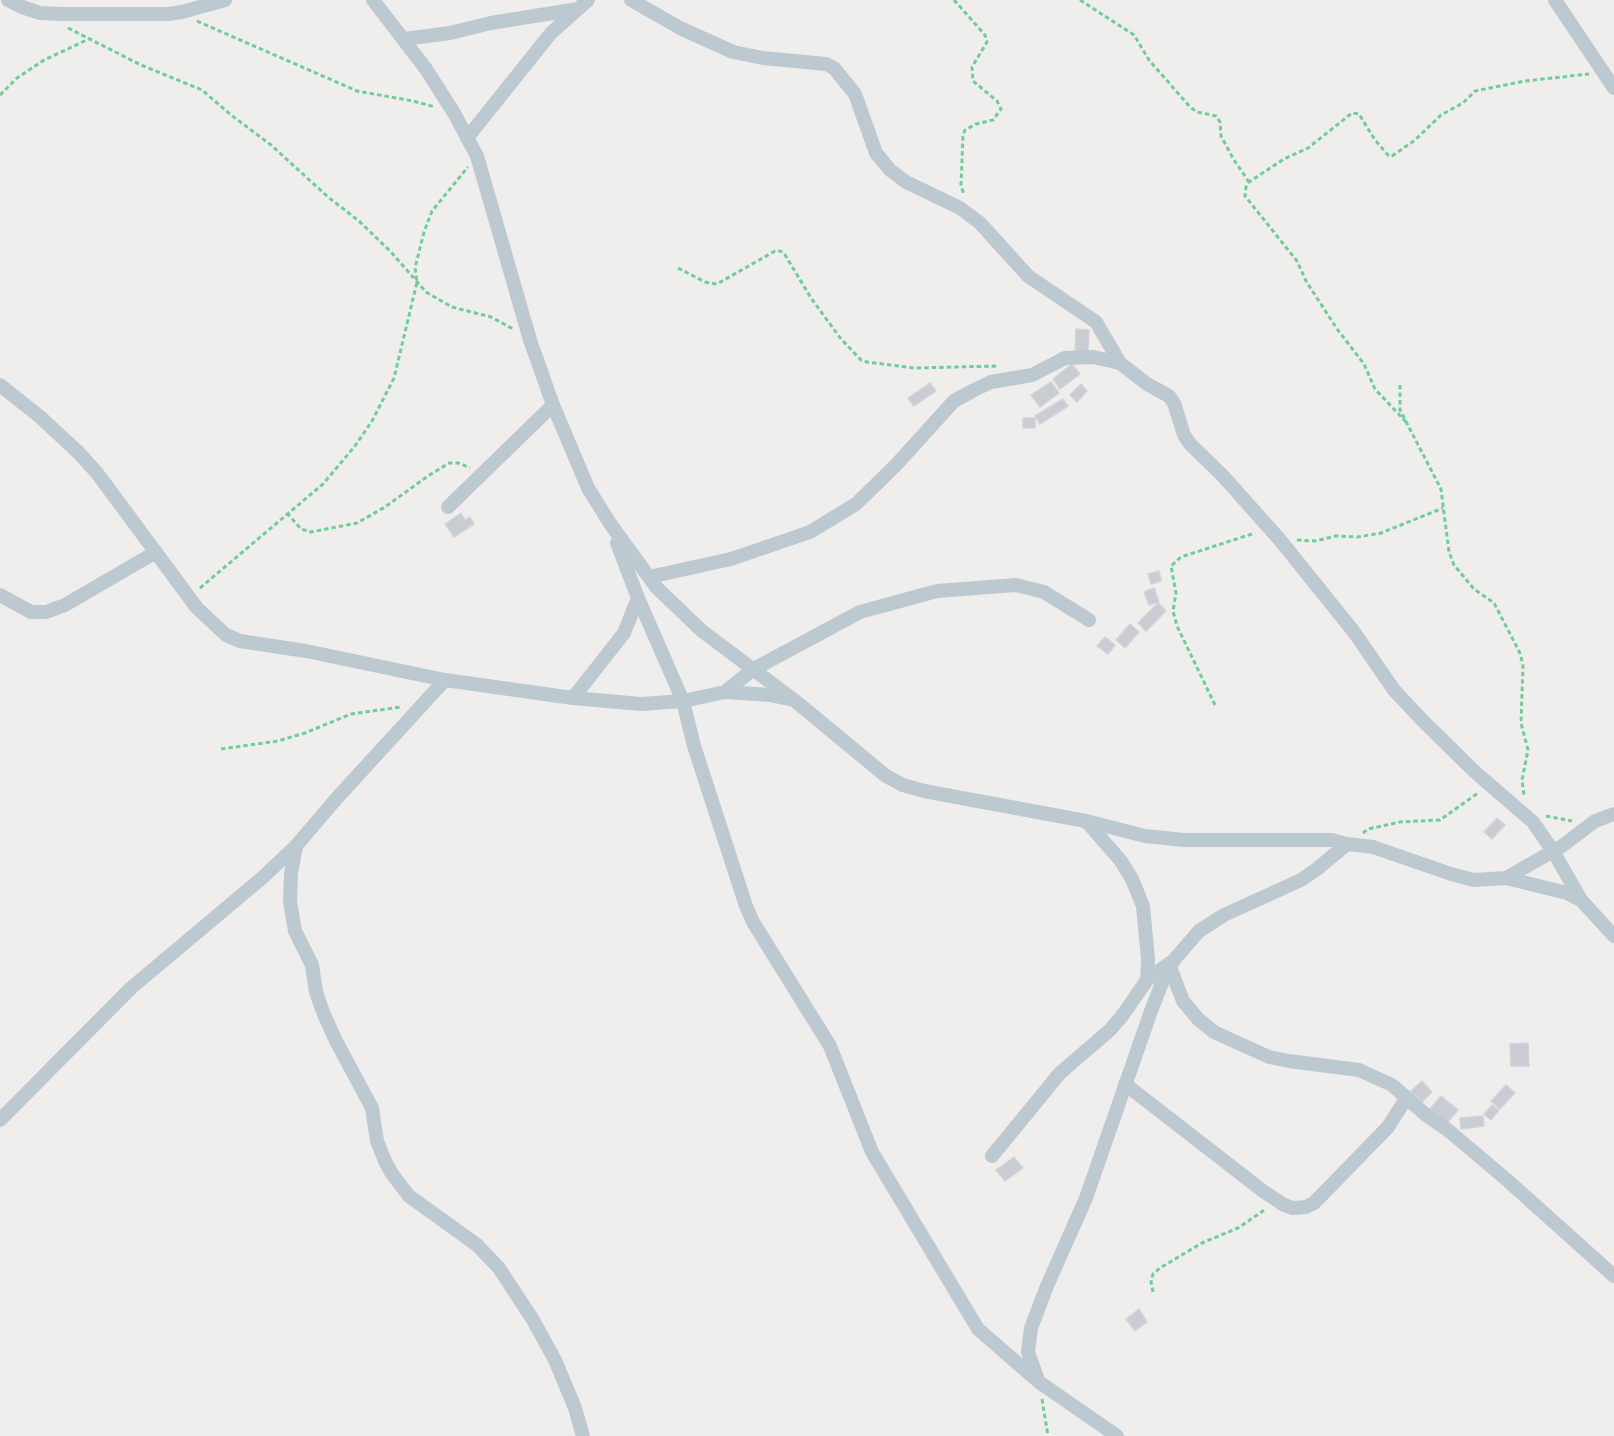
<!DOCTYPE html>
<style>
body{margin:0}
canvas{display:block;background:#f0eded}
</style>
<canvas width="1614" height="1436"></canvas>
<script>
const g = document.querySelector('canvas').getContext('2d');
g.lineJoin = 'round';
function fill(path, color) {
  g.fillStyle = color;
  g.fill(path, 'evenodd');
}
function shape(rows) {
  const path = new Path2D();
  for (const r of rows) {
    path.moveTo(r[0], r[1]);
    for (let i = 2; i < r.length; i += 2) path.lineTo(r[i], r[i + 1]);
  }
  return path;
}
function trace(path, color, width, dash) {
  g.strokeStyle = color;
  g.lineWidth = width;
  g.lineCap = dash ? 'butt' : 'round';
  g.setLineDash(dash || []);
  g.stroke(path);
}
const building = shape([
 [1076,329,1089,330,1088,352,1075,352,1076,329],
 [1072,364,1080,374,1060,389,1053,379,1072,364],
 [1051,382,1059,393,1040,407,1031,395,1051,382],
 [930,383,936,391,914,406,908,398,930,383],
 [1081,384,1087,391,1077,402,1070,395,1081,384],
 [1063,399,1068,406,1040,424,1035,416,1063,399],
 [1023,418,1035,418,1035,428,1023,428,1023,418],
 [461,513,465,520,470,517,474,524,454,537,445,524,461,513],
 [1159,571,1161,581,1151,584,1148,574,1159,571],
 [1154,588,1159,602,1149,605,1144,592,1154,588],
 [1158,603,1166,611,1146,631,1138,623,1158,603],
 [1130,624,1139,632,1125,648,1116,640,1130,624],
 [1105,637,1115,645,1108,654,1097,646,1105,637],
 [1497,818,1505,825,1492,839,1484,832,1497,818],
 [1528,1043,1529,1066,1511,1066,1510,1044,1528,1043],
 [1422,1081,1432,1092,1422,1102,1411,1091,1422,1081],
 [1506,1085,1515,1093,1500,1109,1491,1101,1506,1085],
 [1441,1096,1458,1110,1447,1123,1430,1109,1441,1096],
 [1492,1105,1499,1110,1491,1120,1484,1114,1492,1105],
 [1483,1116,1484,1126,1461,1129,1460,1118,1483,1116],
 [1014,1157,1023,1168,1005,1181,996,1170,1014,1157],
 [1139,1309,1147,1322,1135,1331,1126,1319,1139,1309]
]);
fill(building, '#c9ccd2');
trace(building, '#d1d4d9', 1.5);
trace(shape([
 [954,0,985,35,987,42,972,67,973,81,997,101,1001,109,993,120,976,124,965,130,963,135,961,185,964,195],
 [1080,0,1134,35,1149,60,1190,107,1197,112,1216,116,1220,122,1221,136,1234,160,1249,182],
 [197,21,357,91,413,101,435,107],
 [68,28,141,65,202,90,231,115,271,145,328,197,359,221,391,252,426,292,452,307,491,317,513,329],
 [0,95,17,78,44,60,89,39],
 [678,268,705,282,717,284,775,251,780,251,784,253,811,298,841,339,861,360,867,362,914,368,998,366],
 [1400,385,1400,410,1441,489,1449,552,1454,565,1474,589,1494,603,1519,651,1523,664,1521,723,1528,750,1522,780,1524,795],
 [1406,422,1375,389,1364,364,1337,329,1306,281,1297,261,1245,196,1246,187,1249,182,1284,159,1308,148,1352,113,1359,114,1375,140,1388,155,1392,156,1415,140,1441,115,1463,103,1475,91,1525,81,1589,74],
 [287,513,301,529,311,532,357,523,385,507,428,476,449,463,459,463,470,468],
 [1297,540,1315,541,1336,536,1357,537,1381,533,1443,508],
 [200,588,323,484,355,446,372,421,394,378,417,282,415,268,424,232,432,211,468,167],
 [1215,705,1177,626,1173,611,1176,593,1171,566,1181,557,1255,533],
 [221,749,278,741,305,733,351,714,401,707],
 [1546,816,1572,821],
 [1363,833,1368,829,1400,822,1440,820,1478,793],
 [1153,1292,1151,1282,1153,1274,1160,1268,1202,1243,1238,1228,1266,1209],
 [1042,1399,1048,1436]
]), '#71cd98', 3, [4.5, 3]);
trace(shape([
 [8,0,22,7,40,13,62,14,168,14,182,12,225,0],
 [373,0,426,69,454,113,477,156,530,340,553,405,588,488,611,525,657,588,702,631,794,700,886,776,903,785,924,791,1086,821,1145,836,1184,840,1332,840,1347,844,1373,847,1451,874,1474,880,1506,878,1567,893,1581,900,1614,936],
 [631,0,680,28,733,52,763,58,826,64,834,68,855,94,876,153,890,170,906,182,960,208,980,223,1028,276,1096,322,1120,363,1147,384,1169,396,1174,403,1184,435,1190,444,1223,476,1280,540,1354,632,1394,690,1422,720,1475,772,1533,822,1553,851,1581,900],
 [1555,0,1614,88],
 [404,39,450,33,491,23,578,9],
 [467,138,551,33,588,0],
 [0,385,39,416,79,453,97,473,197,608,226,635,240,641,306,651,445,680,573,698,641,704,683,701,725,692,770,695,789,699],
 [448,507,553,405],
 [617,543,638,598,683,701,694,746,746,906,753,922,830,1046,872,1152,978,1329,1039,1382,1117,1436],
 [649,577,731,559,810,532,856,504,896,465,954,401,974,390,991,382,1032,375,1065,358,1093,357,1120,363],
 [0,595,31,612,46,612,65,605,156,552],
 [725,692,752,670,860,612,937,591,1016,585,1044,592,1089,620],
 [573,698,624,633,638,598],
 [1086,821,1121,861,1132,879,1143,906,1148,959,1147,980],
 [296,846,291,873,290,901,295,931,312,965,316,992,323,1012,335,1039,372,1108,377,1141,385,1161,392,1174,409,1196,477,1245,499,1268,533,1320,555,1360,575,1408,583,1436],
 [1506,878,1562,846,1595,821,1614,814],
 [1170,967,1183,1001,1198,1019,1214,1032,1269,1057,1289,1061,1359,1070,1392,1085,1426,1115,1449,1131,1507,1180,1614,1276],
 [1125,1084,1263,1191,1284,1205,1293,1208,1306,1207,1314,1203,1388,1127,1402,1105,1409,1099],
 [0,1120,131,988,262,878,296,846,336,799,445,680],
 [992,1156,1060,1073,1110,1030,1122,1016,1147,980,1170,963],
 [1038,1380,1028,1352,1031,1328,1047,1286,1086,1198,1151,1011,1164,978,1174,960,1199,931,1224,915,1301,880,1317,869,1347,844]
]), '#bdc9d0', 14);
</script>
